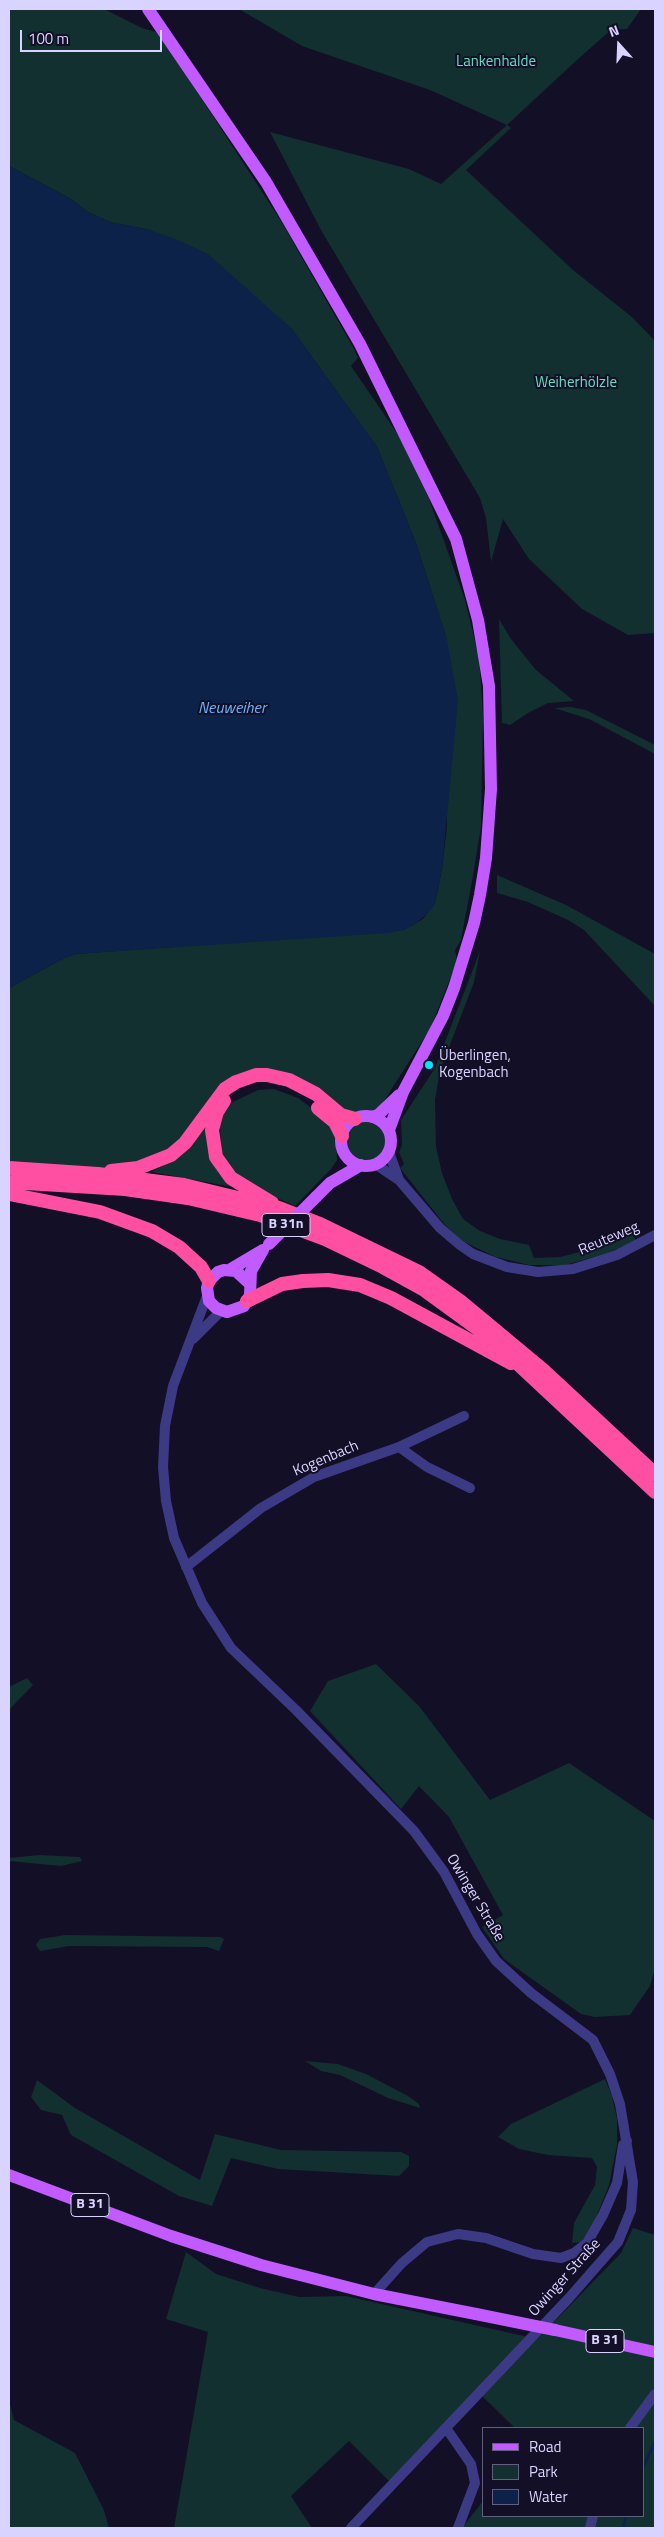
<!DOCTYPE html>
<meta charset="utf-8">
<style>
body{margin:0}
#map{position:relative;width:664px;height:2537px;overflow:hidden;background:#130f26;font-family:"Titillium Web",sans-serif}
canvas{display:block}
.frame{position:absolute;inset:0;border:10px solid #d9d4ff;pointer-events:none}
.legend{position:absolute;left:482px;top:2427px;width:162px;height:90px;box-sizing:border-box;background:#130f26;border:1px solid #625e7d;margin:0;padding:6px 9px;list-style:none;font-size:15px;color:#d9d4ff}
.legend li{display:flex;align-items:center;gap:10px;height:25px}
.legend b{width:25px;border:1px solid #625e7d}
.north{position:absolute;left:594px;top:20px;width:50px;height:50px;-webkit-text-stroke:4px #130f26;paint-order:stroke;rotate:340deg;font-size:14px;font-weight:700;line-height:20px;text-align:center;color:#d9d4ff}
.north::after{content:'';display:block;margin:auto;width:18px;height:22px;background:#d9d4ff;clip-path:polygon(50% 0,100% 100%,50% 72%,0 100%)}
.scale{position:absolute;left:20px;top:30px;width:142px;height:22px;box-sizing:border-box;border:2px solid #d9d4ff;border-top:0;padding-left:6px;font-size:15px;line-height:18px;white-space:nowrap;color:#d9d4ff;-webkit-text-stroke:4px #130f26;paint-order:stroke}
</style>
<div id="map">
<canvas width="664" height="2537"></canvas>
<div class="frame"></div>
<ul class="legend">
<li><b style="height:6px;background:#c25bff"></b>Road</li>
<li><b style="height:14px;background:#12302f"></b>Park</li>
<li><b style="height:14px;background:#0c2248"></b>Water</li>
</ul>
<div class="north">N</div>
<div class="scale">100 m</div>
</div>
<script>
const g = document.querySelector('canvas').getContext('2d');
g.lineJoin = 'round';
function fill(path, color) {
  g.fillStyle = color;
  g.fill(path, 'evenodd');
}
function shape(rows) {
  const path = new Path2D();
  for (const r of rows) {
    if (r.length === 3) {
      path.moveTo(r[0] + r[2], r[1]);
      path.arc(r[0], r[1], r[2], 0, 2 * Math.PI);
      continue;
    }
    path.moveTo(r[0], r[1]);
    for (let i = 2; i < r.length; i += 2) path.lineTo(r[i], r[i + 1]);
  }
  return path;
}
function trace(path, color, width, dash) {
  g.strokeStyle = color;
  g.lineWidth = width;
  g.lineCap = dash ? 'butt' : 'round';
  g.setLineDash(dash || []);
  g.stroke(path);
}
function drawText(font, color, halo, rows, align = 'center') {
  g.font = font + ' "Titillium Web",sans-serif';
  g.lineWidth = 4;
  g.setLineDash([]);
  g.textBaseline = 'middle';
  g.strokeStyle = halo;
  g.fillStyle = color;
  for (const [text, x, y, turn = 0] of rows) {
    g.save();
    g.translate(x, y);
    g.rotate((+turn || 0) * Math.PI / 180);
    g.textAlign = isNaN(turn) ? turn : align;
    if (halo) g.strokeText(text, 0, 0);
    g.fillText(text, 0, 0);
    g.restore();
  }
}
fill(shape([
 [9,9,104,9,142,28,156,32,164,41,281,221,354,349,358,358,351,366,401,439,429,499,465,600,479,658,483,715,481,827,473,876,461,940,455,950,457,961,444,994,430,1029,382,1104,377,1119,386,1126,391,1136,391,1146,385,1157,375,1164,361,1165,350,1160,344,1152,342,1142,345,1129,349,1124,289,1080,236,1082,185,1143,117,1170,9,1168,9,988,64,958,76,954,403,930,423,919,435,903,442,869,447,826,447,640,416,543,377,447,291,328,264,306,150,230,110,222,88,212,71,199,9,166],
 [239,9,641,9,627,29,611,30,578,59,507,125,511,128,466,170,573,270,632,317,655,341,655,633,628,635,582,609,529,559,503,519,491,562,486,518,480,498,321,230,270,132,409,169,441,184,507,125,430,90,302,46],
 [499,619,511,639,536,670,574,701,548,703,528,713,510,725,502,723],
 [571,707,586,710,655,745,655,754,589,719,554,708],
 [497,875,566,905,655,954,655,1006,584,930,568,920,528,902,497,893],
 [480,951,474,982,440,1071,435,1100,436,1147,442,1173,452,1199,463,1219,480,1231,500,1239,529,1245,534,1258,560,1257,584,1251,630,1229,636,1241,608,1253,565,1265,529,1265,496,1257,462,1241,445,1225,400,1168,404,1164,399,1152,402,1145,401,1120,435,1068],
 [274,1089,298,1098,323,1117,336,1136,337,1160,331,1169,295,1206,250,1186,234,1174,222,1154,220,1127,224,1114,233,1102,258,1090],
 [210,1123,207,1132,209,1153,217,1170,233,1187,152,1172,181,1156],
 [376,1664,419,1706,490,1800,569,1763,655,1821,655,1968,650,1986,630,2015,595,2017,581,2014,504,1959,482,1927,503,1915,449,1817,419,1786,401,1809,310,1711,328,1681],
 [27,1678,33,1685,9,1710,9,1687],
 [39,1855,80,1857,82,1861,61,1866,9,1861,9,1858],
 [65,1935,220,1937,224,1939,219,1951,207,1947,69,1946,40,1951,36,1945,40,1939],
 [305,2061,338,2064,366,2074,408,2096,419,2104,420,2108,388,2098,340,2075,321,2071],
 [605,2079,612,2096,617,2119,617,2145,609,2185,591,2230,581,2242,572,2243,574,2223,595,2185,597,2167,592,2158,548,2155,519,2149,498,2137,511,2124],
 [37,2080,75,2108,200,2180,215,2134,281,2150,401,2152,409,2156,409,2166,399,2176,278,2169,231,2158,212,2206,179,2196,71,2135,62,2115,41,2110,31,2097],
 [633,2228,655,2235,655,2528,462,2528,483,2501,483,2516,643,2516,643,2428,515,2428,482,2396,621,2253],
 [186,2252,216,2274,260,2288,299,2297,346,2296,528,2337,390,2482,349,2441,291,2496,312,2528,174,2528,208,2332,166,2319],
 [9,2400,14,2420,75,2453,104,2510,109,2528,9,2528]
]), '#12302f');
fill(shape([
 [9,166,71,199,88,212,110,222,150,230,178,240,208,254,291,328,377,447,416,543,447,640,458,701,442,869,435,903,429,912,414,925,403,930,389,933,76,954,64,958,9,988]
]), '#0c2248');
trace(shape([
 [643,2467,655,2442],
 [623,2528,626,2516]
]), '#0c2248', 3);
trace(shape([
 [389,1152,399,1180],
 [375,1164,399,1180,440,1228,460,1245,473,1254,507,1267,538,1272,573,1269,617,1255,655,1235],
 [207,1296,173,1386,165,1426,163,1467,166,1501,174,1538,202,1603,231,1648,296,1710,414,1831,444,1872,477,1934,496,1961,531,1993,593,2040,610,2074,620,2104,633,2182,631,2210,618,2242,569,2298,351,2528],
 [193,1339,221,1311],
 [399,1447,427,1467,470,1488],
 [186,1567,261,1508,314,1477,399,1447,464,1416],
 [374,2294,402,2263,427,2242,458,2234,486,2238,533,2254,561,2258,574,2253,587,2243,603,2215,617,2183,623,2145,627,2141],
 [446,2428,471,2464,475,2483,458,2528],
 [630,2428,655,2394],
 [590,2528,593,2516]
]), '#3d3a85', 10);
trace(shape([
 [148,9,266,182,360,344,456,539,478,620,489,686,491,789,486,858,480,895,474,923,454,988,443,1016,403,1092,389,1130],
 [366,1141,25],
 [372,1117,378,1115,399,1095],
 [316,1197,330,1183,361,1165],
 [231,1269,263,1250],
 [249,1283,236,1271,224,1270,218,1272,209,1281,207,1288,209,1301,216,1308,227,1312,244,1306,250,1295,251,1271,263,1250],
 [9,2175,171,2236,261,2265,374,2294,476,2314],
 [555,2330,655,2352]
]), '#c25bff', 12);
trace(shape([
 [224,1101,217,1112,212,1130,216,1157,231,1178,272,1203],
 [318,1108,335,1122,342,1136],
 [9,1168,98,1174,184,1185,279,1208,320,1224,419,1272,460,1301,543,1370,655,1474],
 [111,1171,138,1168,171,1155,185,1143,225,1089,236,1082,256,1075,267,1075,289,1080,316,1094,341,1115,355,1119],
 [9,1182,125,1189,188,1198,260,1215,325,1239,383,1267,423,1289,489,1337,655,1492],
 [9,1194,100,1212,152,1231,179,1247,201,1267,209,1281],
 [247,1301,282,1284,303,1281,328,1280,360,1285,391,1298,511,1363]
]), '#ff4fa3', 14);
trace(shape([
 [269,1244,316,1197],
 [476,2314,555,2330]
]), '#c25bff', 12);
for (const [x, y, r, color] of [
 [429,1065,5,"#00e5ff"]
]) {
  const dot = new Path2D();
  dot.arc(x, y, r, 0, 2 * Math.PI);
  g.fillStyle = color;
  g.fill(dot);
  trace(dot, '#130f26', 2);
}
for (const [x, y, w] of [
 [286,1225,48],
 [90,2205,38],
 [605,2341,38]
]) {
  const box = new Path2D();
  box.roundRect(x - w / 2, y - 11.5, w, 23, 4);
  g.fillStyle = '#130f26';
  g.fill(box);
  trace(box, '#d9d4ff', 1);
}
drawText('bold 14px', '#d9d4ff', null, [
 ["B 31n",286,1225],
 ["B 31",90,2205],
 ["B 31",605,2341]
]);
drawText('15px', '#5fe0c0', '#130f26', [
 ["Lankenhalde",496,62],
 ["Weiherhölzle",576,383]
]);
drawText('15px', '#d9d4ff', '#130f26', [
 ["Überlingen,",439,1056],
 ["Kogenbach",439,1073]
], 'left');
drawText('15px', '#d9d4ff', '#130f26', [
 ["Reuteweg",609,1239,-23],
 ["Kogenbach",326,1459,-23],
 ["Owinger Straße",475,1898,59],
 ["Owinger Straße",565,2278,-48]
]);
drawText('italic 16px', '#62b6ff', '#130f26', [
 ["Neuweiher",232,709]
]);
</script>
